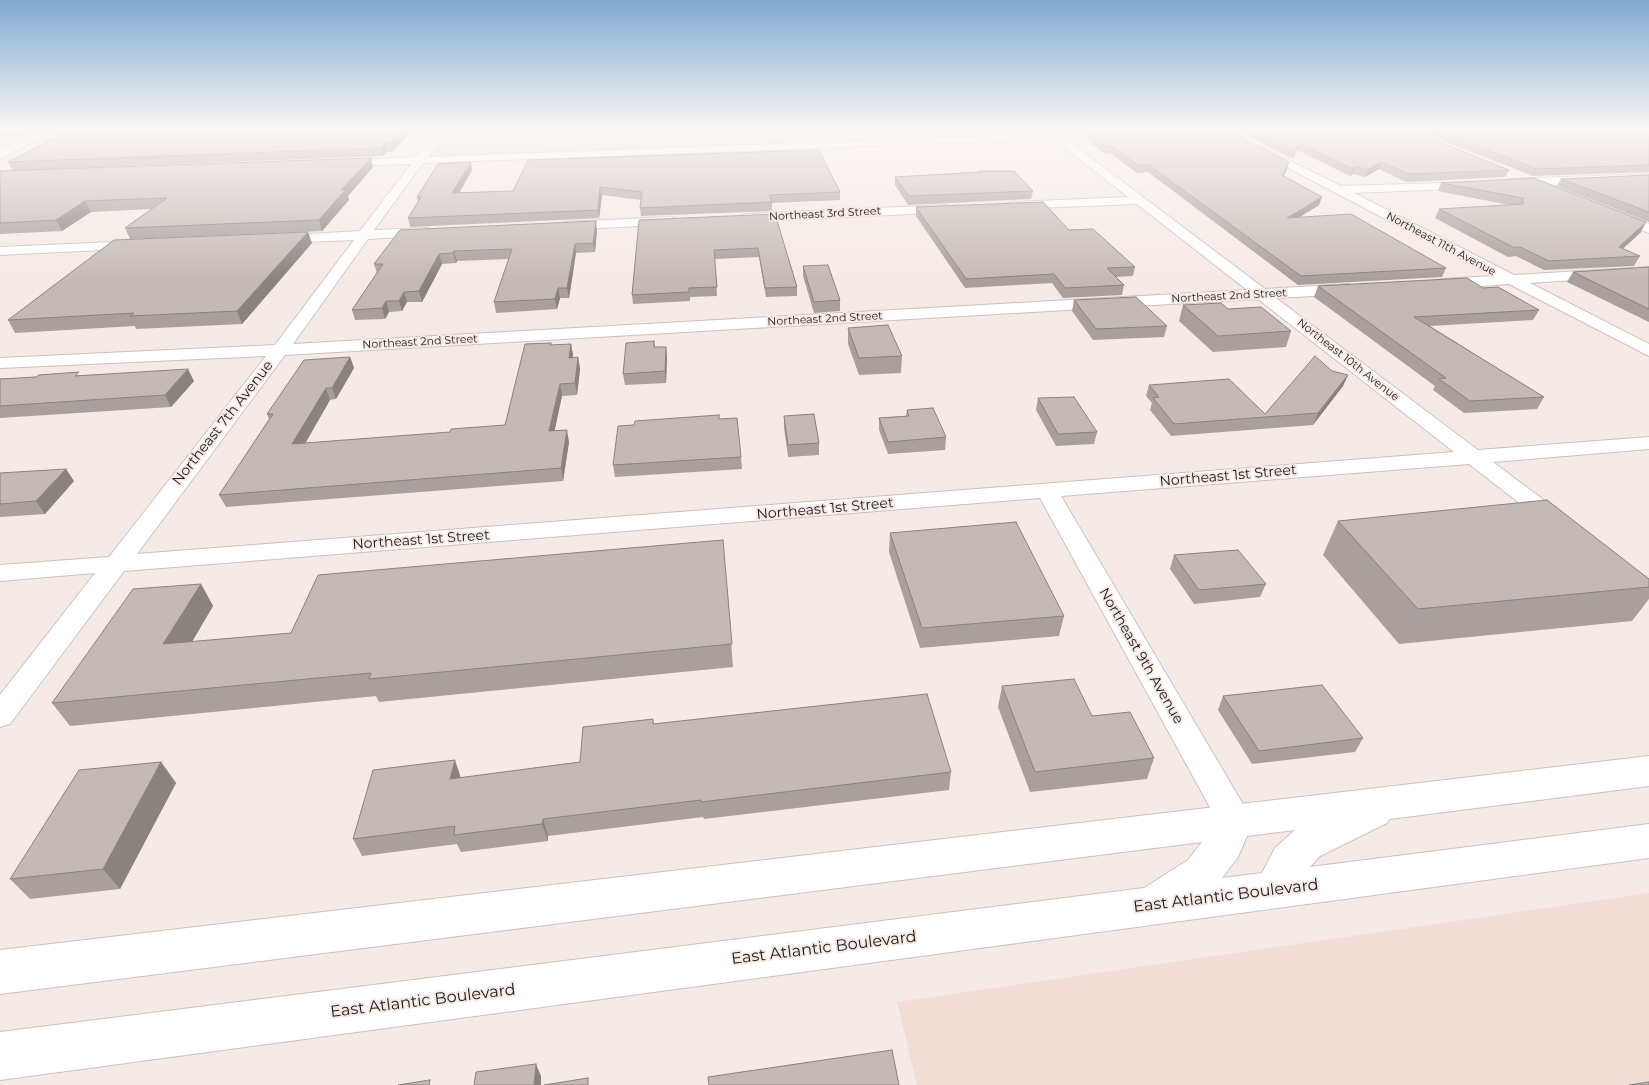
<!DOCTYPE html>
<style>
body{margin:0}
canvas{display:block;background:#f6eae6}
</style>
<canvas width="1649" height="1085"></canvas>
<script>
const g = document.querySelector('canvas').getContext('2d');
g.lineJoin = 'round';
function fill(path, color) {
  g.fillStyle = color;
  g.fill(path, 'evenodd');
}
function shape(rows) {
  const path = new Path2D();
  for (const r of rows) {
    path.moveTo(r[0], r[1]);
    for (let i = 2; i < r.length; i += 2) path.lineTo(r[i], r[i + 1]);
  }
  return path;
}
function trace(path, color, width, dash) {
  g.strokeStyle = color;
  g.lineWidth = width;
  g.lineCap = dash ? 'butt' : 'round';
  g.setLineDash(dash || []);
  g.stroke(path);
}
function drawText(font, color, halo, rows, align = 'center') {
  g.font = font + ' Montserrat,sans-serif';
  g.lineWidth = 4;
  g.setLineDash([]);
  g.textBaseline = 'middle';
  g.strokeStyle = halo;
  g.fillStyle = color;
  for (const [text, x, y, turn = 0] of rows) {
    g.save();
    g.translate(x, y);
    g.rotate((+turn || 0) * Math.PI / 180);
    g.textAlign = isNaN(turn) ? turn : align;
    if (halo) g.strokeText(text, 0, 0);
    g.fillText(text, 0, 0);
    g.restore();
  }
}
fill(shape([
 [1649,893,1649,1085,917,1085,897,1002]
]), '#f1ddd6');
fill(shape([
 [451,128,824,128,831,141,815,144,443,157,433,153]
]), '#dae2cc');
const minor = shape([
 [438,128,448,128,428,157,1047,134,1048,131,1052,130,1059,133,1124,132,1125,134,1120,137,1066,139,1265,289,1349,284,1354,286,1357,289,1354,292,1349,294,1276,298,1478,450,1649,437,1649,449,1493,462,1565,516,1569,521,1565,526,1557,528,1549,526,1469,464,1061,496,1247,811,1252,821,1247,831,1235,835,1223,831,1040,498,124,571,10,724,0,727,0,695,95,573,0,581,0,565,109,557,266,356,0,368,0,358,275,345,354,240,279,243,274,242,272,239,274,236,360,231,411,164,341,166,335,163,337,161,416,157,438,128],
 [1054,139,1128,197,1013,202,1009,203,1007,206,1009,209,1137,204,1247,290,293,344,368,239,433,235,435,232,428,228,374,230,423,163,1054,139],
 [1258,299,1454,452,137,554,285,355,1258,299],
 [1237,128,1306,128,1301,131,1241,133,1237,132,1237,128],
 [1260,146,1341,186,1477,182,1479,184,1473,188,1354,193,1514,275,1649,267,1649,275,1530,283,1649,344,1649,356,1509,284,1442,289,1437,287,1434,284,1437,281,1442,279,1494,276,1256,151,1255,149,1256,147,1260,146],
 [1649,174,1649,180,1509,187,1503,183,1509,179,1649,174],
 [947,205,951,206,953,209,951,212,744,222,738,218,744,214,947,205],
 [1613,211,1649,224,1649,233,1608,218,1607,215,1613,211],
 [670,217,675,218,676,221,675,224,564,230,557,226,564,222,670,217],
 [138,241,143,242,145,245,143,248,0,255,0,247,138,241]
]);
const tertiary = shape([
 [46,128,61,128,0,159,0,150,46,128]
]);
const primary = shape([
 [1649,756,1649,786,1390,819,1387,823,1320,856,1310,867,1649,824,1649,858,0,1080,0,1032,1144,888,1188,860,1202,842,0,994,0,950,1649,756],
 [1295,830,1275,848,1262,873,1222,878,1238,857,1247,836,1295,830]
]);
trace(minor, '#ccc1bd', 2);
trace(tertiary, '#ccc1bd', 2);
trace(primary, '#ccc1bd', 2);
fill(minor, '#fff');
fill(tertiary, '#fff');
fill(primary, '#fff');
fill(shape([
 [0,128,42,128,27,135,0,136],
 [50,128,414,128,392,152,387,152,383,156,72,168,371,158,373,167,348,196,349,200,322,231,130,239,125,228,151,209,91,212,62,231,0,234,0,171,12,170,8,162,61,134,53,134],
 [1067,128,1163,128,1075,131],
 [1247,128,1509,170,1505,177,1406,182,1379,169,1365,177,1353,174,1350,176,1297,150,1293,159,1246,135],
 [1410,128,1624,128,1649,136,1649,172,1533,176],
 [1627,128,1649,128,1649,135],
 [1231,131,1287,169,1284,176,1319,205,1299,217,1446,268,1442,277,1298,285,1148,172,1137,173,1110,153,1105,154,1087,140,1088,133,1235,131],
 [528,160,840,192,840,200,772,203,772,211,641,216,640,208,641,200,602,195,599,218,410,227,408,218,418,202,417,197,472,170,459,193,513,191],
 [980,171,1033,191,1031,199,908,205,895,185,895,177,979,172],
 [1649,175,1649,222,1557,186,1561,179],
 [1534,178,1641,232,1622,249,1640,256,1634,266,1544,270,1516,256,1508,257,1435,218,1439,209,1509,205,1438,191,1441,183],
 [916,207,1069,230,1135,267,1133,276,1116,277,1124,285,1122,295,1063,298,1052,283,965,288,916,216],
 [775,214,797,287,797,296,766,297,759,257,715,259,717,296,690,297,690,301,633,304,632,295],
 [400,230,597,230,595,252,576,253,569,298,560,298,557,309,496,313,494,302,509,259,457,261,456,263,442,264,422,302,407,302,402,311,389,312,385,319,355,320,352,310,377,273,374,264],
 [312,243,242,324,136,329,135,326,15,333,8,320],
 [803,266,840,300,840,311,814,313,803,276],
 [1649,267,1649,322,1567,282,1573,272],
 [1318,286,1483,288,1539,310,1533,320,1430,326,1544,397,1537,409,1464,413,1433,390,1435,386,1314,297],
 [1074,300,1167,326,1164,337,1093,340,1072,311],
 [1183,305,1228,309,1291,331,1286,347,1213,352,1179,321],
 [848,328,902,356,901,373,859,375,848,344],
 [654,341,655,347,666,347,667,358,666,383,625,385,623,374],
 [551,343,551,345,571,344,573,355,573,358,578,357,580,369,577,395,562,396,554,431,569,442,563,481,226,507,219,495,269,419,267,414,350,357,354,368,336,399,330,400,305,443,450,432,505,425],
 [1332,371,1348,375,1343,386,1313,425,1171,436,1150,410,1152,403,1146,396,1149,385,1265,414],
 [81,375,194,381,171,407,0,418,0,379],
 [1038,398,1097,432,1094,444,1056,446,1036,410],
 [907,410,946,437,945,450,888,454,879,430,879,418,906,416],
 [784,416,819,443,819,455,788,457,784,428],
 [719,419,741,457,742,469,615,477,613,465],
 [0,473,74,481,45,514,0,517],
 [1338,521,1649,579,1649,599,1632,621,1399,644,1323,555],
 [890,533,1064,616,1059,636,920,648,889,552],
 [723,540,733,667,379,702,376,696,70,726,52,703,201,584,213,606,192,642,291,633],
 [1174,555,1266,584,1260,597,1194,604,1170,569],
 [1002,686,1092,716,1154,758,1147,779,1030,792,998,707],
 [1223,696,1363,738,1355,752,1252,764,1218,710],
 [653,719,654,724,951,772,949,790,704,819,703,817,548,836,548,841,461,852,457,844,362,856,353,839,461,778,580,762],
 [161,762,176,783,120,889,30,899,10,879]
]), '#a99f9c');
fill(shape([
 [23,128,42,128,27,135],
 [404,128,414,128,392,152,390,143],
 [1230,128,1236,128,1235,131,1229,132],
 [385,143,387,152,383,156,381,148],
 [1299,143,1297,150,1293,159,1295,152],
 [371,158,373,167,348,196,349,200,322,231,319,220,341,190],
 [471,162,472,170,454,202,452,193],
 [1289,162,1287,169,1280,183,1282,175],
 [1381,162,1379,169,1365,177,1368,169],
 [1355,167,1353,174,1350,176,1353,169],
 [600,187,602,195,599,218,598,210],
 [1322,197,1319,205,1285,226,1287,218],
 [85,201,91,212,62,231,56,220],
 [596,221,597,230,595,252,593,243],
 [1646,222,1641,232,1614,257,1619,247],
 [308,232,312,243,242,324,237,311],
 [575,244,576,253,569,298,567,288],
 [454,251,457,261,456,263,453,253],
 [439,254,442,264,422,302,419,291],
 [558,288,560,298,557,309,555,299],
 [404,292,407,302,402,311,399,301],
 [386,301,389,312,385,319,382,308],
 [571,344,573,355,571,369,569,358],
 [666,347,667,358,666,383,665,371],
 [350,357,354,368,336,399,332,388],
 [578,357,580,369,577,395,575,383],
 [188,369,194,381,171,407,165,395],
 [1348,375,1343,386,1313,425,1318,413],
 [560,384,562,396,552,443,549,431],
 [326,388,330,400,298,456,292,444],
 [567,430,569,442,563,481,561,468],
 [66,469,74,481,45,514,36,501],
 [201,584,213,606,177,667,163,644],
 [455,760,461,778,450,779],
 [161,762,176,783,120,889,103,869],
 [543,819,548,836,548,841,542,824],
 [536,1064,541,1076,541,1085,534,1085]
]), '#89827f');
const building = shape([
 [73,128,404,128,390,143,385,143,381,148,8,162,73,128],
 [1217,128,1231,128,1231,132,1289,162,1282,175,1322,197,1287,218,1351,214,1446,268,1301,276,1149,165,1138,165,1112,146,1107,147,1088,133,1217,128],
 [1247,128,1405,128,1509,170,1409,174,1381,162,1368,169,1355,167,1353,169,1299,143,1295,152,1247,128],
 [1430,128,1624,128,1649,136,1649,165,1537,169,1430,128],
 [819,150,840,192,769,195,772,202,640,208,642,192,600,187,598,210,408,218,421,197,417,197,438,164,471,162,452,193,513,191,528,160,819,150],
 [371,158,341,190,346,189,319,220,125,228,167,198,85,201,56,220,0,223,0,171,371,158],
 [980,171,1014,171,1033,191,909,196,895,177,981,172,980,171],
 [1649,175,1649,212,1561,179,1649,175],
 [1534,178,1646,222,1619,247,1640,256,1549,261,1520,247,1513,247,1439,209,1523,204,1523,198,1441,183,1534,178],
 [1043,202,1069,230,1093,229,1135,267,1107,268,1124,285,1065,288,1054,274,966,279,916,207,1043,202],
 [775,214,797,287,765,288,758,248,714,250,717,287,689,288,689,292,632,295,639,220,775,214],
 [596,221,593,243,575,244,567,288,558,288,555,299,494,302,512,249,454,251,453,253,439,254,419,291,404,292,399,301,386,301,382,308,352,310,383,264,374,264,400,230,596,221],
 [308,232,237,311,130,316,134,313,8,320,114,240,308,232],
 [828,265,840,300,814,302,803,266,828,265],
 [1649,267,1649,309,1573,272,1649,267],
 [1467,278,1483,288,1498,287,1539,310,1414,317,1544,397,1470,401,1439,379,1446,378,1318,286,1467,278],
 [1136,297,1167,326,1096,329,1074,300,1136,297],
 [1221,303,1228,309,1261,307,1291,331,1218,336,1183,305,1221,303],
 [888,325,902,356,859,358,848,328,888,325],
 [654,341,654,347,666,347,665,371,623,374,626,343,654,341],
 [551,343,550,345,571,344,569,358,578,357,575,383,560,384,549,431,567,430,561,468,219,495,273,414,267,414,304,360,350,357,332,388,326,388,292,444,450,432,451,429,505,425,525,344,551,343],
 [1315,356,1332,371,1348,375,1318,413,1174,424,1153,398,1159,397,1149,385,1229,379,1265,414,1315,356],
 [188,369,165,395,0,406,0,379,36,377,39,375,79,372,75,376,188,369],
 [1074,397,1097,432,1058,434,1038,398,1074,397],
 [933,408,946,437,888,442,879,418,909,416,907,410,933,408],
 [814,414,819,443,788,445,784,416,814,414],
 [719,415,719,419,737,418,741,457,613,465,618,426,634,425,635,421,719,415],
 [66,469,36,501,0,504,0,473,66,469],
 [1547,500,1649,579,1649,587,1418,609,1338,521,1547,500],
 [1016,522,1064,616,922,628,890,533,1016,522],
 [723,540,732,644,369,679,371,673,52,703,133,589,201,584,163,644,291,633,318,575,723,540],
 [1238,550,1266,584,1199,590,1174,555,1238,550],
 [1074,679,1092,716,1130,712,1154,758,1035,772,1002,686,1074,679],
 [1322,685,1363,738,1259,751,1223,696,1322,685],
 [927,694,951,772,701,802,701,800,543,819,542,824,454,835,455,826,353,839,373,770,455,760,450,779,580,762,583,727,653,719,653,724,927,694],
 [161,762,103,869,10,879,79,770,161,762],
 [892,1050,899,1085,709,1085,708,1077,892,1050],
 [536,1064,534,1085,474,1085,476,1072,536,1064],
 [588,1078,588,1085,544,1085,588,1078],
 [430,1080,429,1085,398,1085,430,1080],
 [1649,1082,1649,1085,1629,1085,1649,1082]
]);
fill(building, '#c4b9b5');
trace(building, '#89827f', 1);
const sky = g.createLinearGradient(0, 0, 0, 280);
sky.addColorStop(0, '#7faad3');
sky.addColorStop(0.46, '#fbf6f4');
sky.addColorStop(1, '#fbf6f400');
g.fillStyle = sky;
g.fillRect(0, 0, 1649, 280);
drawText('11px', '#1e1a18', '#f6eae6', [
 ["Northeast 3rd Street",825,214,-3],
 ["Northeast 11th Avenue",1441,244,28],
 ["Northeast 2nd Street",1229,296,-3],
 ["Northeast 2nd Street",825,319,-3],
 ["Northeast 2nd Street",420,342,-3],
 ["Northeast 10th Avenue",1348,360,38]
]);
drawText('14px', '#1e1a18', '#f6eae6', [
 ["Northeast 7th Avenue",223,423,-52],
 ["Northeast 1st Street",1228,476,-5],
 ["Northeast 1st Street",825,509,-5],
 ["Northeast 1st Street",421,540,-4],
 ["Northeast 9th Avenue",1141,656,60]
]);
drawText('16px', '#1e1a18', '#f6eae6', [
 ["East Atlantic Boulevard",1226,896,-7],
 ["East Atlantic Boulevard",824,948,-7],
 ["East Atlantic Boulevard",423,1001,-7]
]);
</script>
